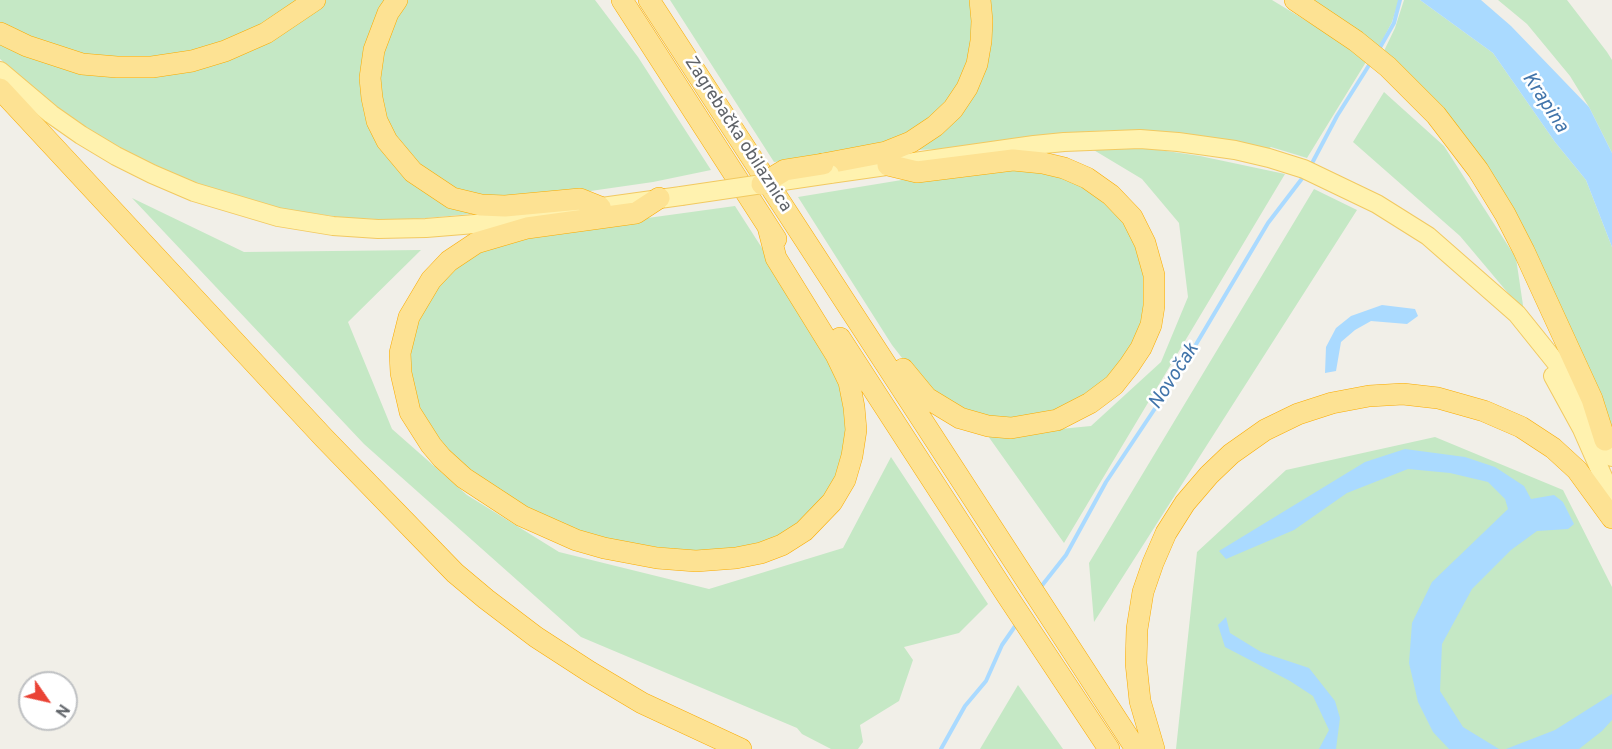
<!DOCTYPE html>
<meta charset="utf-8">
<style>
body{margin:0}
#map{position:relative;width:1612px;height:749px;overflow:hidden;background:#f1efe8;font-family:Overpass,sans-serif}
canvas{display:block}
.north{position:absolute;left:18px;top:671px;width:60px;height:60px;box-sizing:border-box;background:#fff;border:2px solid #bfc1c3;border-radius:50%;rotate:124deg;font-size:16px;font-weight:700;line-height:24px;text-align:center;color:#5f6368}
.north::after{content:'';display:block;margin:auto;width:21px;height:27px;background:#ea4335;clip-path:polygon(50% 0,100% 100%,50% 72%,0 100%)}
</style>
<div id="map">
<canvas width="1612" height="749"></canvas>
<div class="north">N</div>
</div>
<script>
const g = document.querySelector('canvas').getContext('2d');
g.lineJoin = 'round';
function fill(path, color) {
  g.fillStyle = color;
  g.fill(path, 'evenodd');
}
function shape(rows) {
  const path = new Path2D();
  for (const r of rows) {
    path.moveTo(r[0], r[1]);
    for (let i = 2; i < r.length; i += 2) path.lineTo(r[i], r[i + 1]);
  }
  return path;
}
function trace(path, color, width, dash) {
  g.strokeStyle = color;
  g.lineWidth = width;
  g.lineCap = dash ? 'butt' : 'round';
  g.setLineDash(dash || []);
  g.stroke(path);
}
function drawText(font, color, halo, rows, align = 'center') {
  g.font = font + ' Overpass,sans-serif';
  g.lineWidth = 5;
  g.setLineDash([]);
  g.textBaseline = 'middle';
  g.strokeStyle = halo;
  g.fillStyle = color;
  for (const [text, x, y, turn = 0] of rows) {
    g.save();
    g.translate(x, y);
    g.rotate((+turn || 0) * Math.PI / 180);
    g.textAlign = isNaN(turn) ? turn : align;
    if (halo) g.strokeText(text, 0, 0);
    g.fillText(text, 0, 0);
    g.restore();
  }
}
fill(shape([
 [0,0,305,0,248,35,164,59,85,57,0,27],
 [325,0,388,0,376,16,378,141,470,209,470,214,406,220,346,218,276,208,217,191,155,166,99,136,53,104,0,59,0,41,178,70],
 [406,0,595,0,638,57,711,170,653,182,521,201,455,191,410,159,384,116,378,75,388,28],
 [670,0,970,0,974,35,969,63,954,92,938,115,884,145,836,155,774,162],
 [986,0,1272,0,1348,46,1366,62,1307,158,1271,147,1268,149,1228,140,1140,130,1093,131,1026,138,946,149,914,150,949,124],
 [1312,0,1399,0,1392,22,1379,47],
 [1404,0,1420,0,1493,53,1555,142,1586,180,1612,247,1612,435,1534,254,1383,53,1395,28],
 [1498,0,1567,0,1607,52,1612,60,1612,153,1589,107,1570,76,1527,24],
 [1384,92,1444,146,1516,258,1524,312,1460,236,1353,142],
 [1087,146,1133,146,1200,156,1285,174,1064,543,988,436,1091,426,1161,362,1188,297,1179,223,1142,179],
 [1028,168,1081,184,1125,221,1145,269,1147,297,1140,329,1128,353,1107,378,1082,398,1055,411,1007,418,979,415,954,407,916,376,892,345,798,197,926,176],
 [1314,189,1357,210,1094,622,1089,563],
 [132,198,244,252,421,250,348,322,392,429,467,495,559,552,709,589,843,548,891,457,988,604,959,633,904,647,913,660,899,701,860,725,863,742,858,749,831,749,802,734,797,728,581,637,364,444],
 [735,206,832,357,848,413,842,466,828,495,804,520,774,539,737,548,696,551,634,545,573,530,526,509,449,454,425,422,413,391,409,357,414,328,445,276,494,243,531,234],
 [1435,437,1563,490,1612,587,1612,749,1176,749,1197,552,1286,470],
 [1018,685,1063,749,980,749]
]), '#c5e8c5');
fill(shape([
 [1420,0,1481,0,1511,26,1589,107,1612,153,1612,247,1586,180,1555,142,1493,53],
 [1382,305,1415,309,1418,316,1407,324,1371,321,1355,330,1341,342,1336,371,1325,373,1326,347,1336,328,1351,316],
 [1405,449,1465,457,1495,467,1524,486,1531,499,1554,495,1563,502,1574,524,1568,529,1537,531,1511,550,1472,589,1442,644,1440,691,1463,727,1499,749,1449,749,1433,732,1418,702,1409,663,1412,623,1432,582,1508,509,1505,499,1488,482,1450,473,1408,469,1347,493,1294,530,1226,559,1219,551,1365,462],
 [1226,617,1230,633,1261,652,1309,668,1335,701,1340,718,1336,749,1319,749,1329,730,1313,696,1290,681,1225,647,1218,625],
 [1612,694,1612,720,1602,731,1579,749,1506,749,1555,730]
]), '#aadaff');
trace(shape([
 [1378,51,1394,23,1400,0],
 [1310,167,1337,116,1371,62],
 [1040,588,1066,555,1106,482,1182,368,1268,223,1304,176],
 [941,749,965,706,986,681,1002,645,1018,622]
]), '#aadaff', 4);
const primary = shape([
 [0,71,51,114,81,135,116,156,152,174,194,192,278,217,333,226,378,229,426,228,487,223,681,196],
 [830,174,1034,145,1064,142,1140,139,1178,142,1235,150,1269,158,1304,169,1377,204,1428,236,1517,314,1570,380,1605,440,1612,457],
 [1553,376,1582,429,1612,497]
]);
const motorway = shape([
 [397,0,388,13,374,50,370,78,372,98,377,121,387,141,413,172,452,198,481,205,505,206,580,199,600,207],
 [622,0,776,239],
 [649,0,1136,749],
 [1295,0,1356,41,1388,67,1436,115,1478,170,1505,214,1524,251,1592,399,1605,440],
 [0,33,27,46,82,64,117,67,152,67,192,61,225,51,266,33,315,0],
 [0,89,324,438,455,573,486,599,536,637,590,672,642,703,741,749],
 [823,164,886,152,911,142,935,126,953,109,967,88,977,64,981,41,982,21,980,0],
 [888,165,917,172,1013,160,1043,163,1064,168,1087,178,1111,195,1132,217,1145,243,1154,275,1154,306,1151,325,1141,348,1129,366,1114,385,1090,403,1057,420,1011,428,988,426,960,418,927,398,903,369],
 [659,198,636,213,527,228,476,243,449,261,431,280,409,317,400,353,401,373,410,412,431,445,442,458,464,478,522,516,576,540,604,548,657,558,696,561,736,558,761,553,782,545,804,531,832,502,845,480,852,456,856,430,854,407,849,382,836,355,776,258,768,227],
 [840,338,1006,594,1109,749],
 [1154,749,1140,701,1136,663,1137,629,1143,592,1153,563,1166,533,1185,503,1209,475,1231,454,1265,430,1298,414,1332,403,1369,396,1403,394,1438,398,1484,411,1521,427,1553,448,1577,470,1612,518]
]);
trace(primary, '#f2c960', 20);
trace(motorway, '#f9ab00', 22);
trace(primary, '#fff2af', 18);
trace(motorway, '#fde293', 21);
const primaryBridge = shape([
 [681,196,830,174]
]);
const motorwayBridge = shape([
 [762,184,785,170,823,164]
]);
trace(primaryBridge, '#f2c960', 20, []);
trace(motorwayBridge, '#f9ab00', 22, []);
trace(primaryBridge, '#fff2af', 18);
trace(motorwayBridge, '#fde293', 21);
drawText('18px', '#5f6368', '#fff', [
 ["Zagrebačka obilaznica",737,135,57]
]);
drawText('italic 20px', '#4174aa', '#fff', [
 ["Krapina",1544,103,57],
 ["Novočak",1175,377,-57]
]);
</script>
